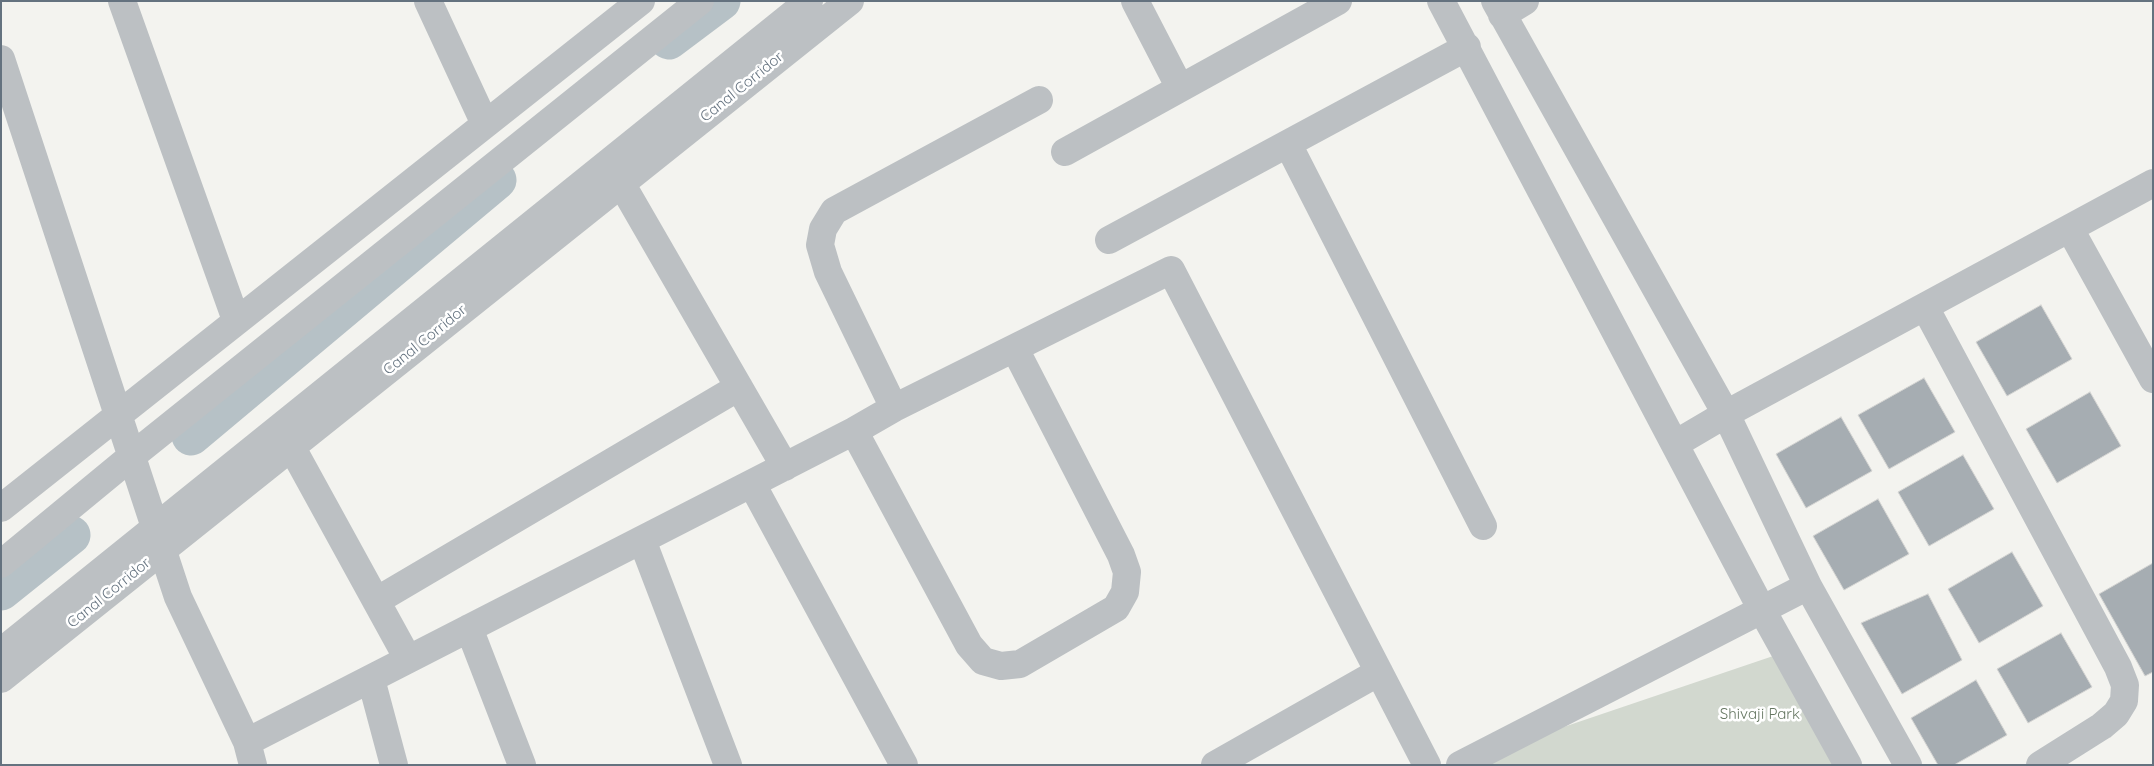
<!DOCTYPE html>
<style>
body{margin:0}
#map{position:relative;width:2154px;height:766px;overflow:hidden;background:#f3f3ef;font-family:Quicksand,sans-serif}
canvas{display:block}
.frame{position:absolute;inset:0;border:2px solid #64727f;pointer-events:none}
</style>
<div id="map">
<canvas width="2154" height="766"></canvas>
<div class="frame"></div>
</div>
<script>
const g = document.querySelector('canvas').getContext('2d');
g.lineJoin = 'round';
function fill(path, color) {
  g.fillStyle = color;
  g.fill(path, 'evenodd');
}
function shape(rows) {
  const path = new Path2D();
  for (const r of rows) {
    path.moveTo(r[0], r[1]);
    for (let i = 2; i < r.length; i += 2) path.lineTo(r[i], r[i + 1]);
  }
  return path;
}
function trace(path, color, width, dash) {
  g.strokeStyle = color;
  g.lineWidth = width;
  g.lineCap = dash ? 'butt' : 'round';
  g.setLineDash(dash || []);
  g.stroke(path);
}
function drawText(font, color, halo, rows, align = 'center') {
  g.font = font + ' Quicksand,sans-serif';
  g.lineWidth = 5;
  g.setLineDash([]);
  g.textBaseline = 'middle';
  g.strokeStyle = halo;
  g.fillStyle = color;
  for (const [text, x, y, turn = 0] of rows) {
    g.save();
    g.translate(x, y);
    g.rotate((+turn || 0) * Math.PI / 180);
    g.textAlign = isNaN(turn) ? turn : align;
    if (halo) g.strokeText(text, 0, 0);
    g.fillText(text, 0, 0);
    g.restore();
  }
}
fill(shape([
 [1785,652,1848,765,1480,765,1475,757]
]), '#d2d8cf');
trace(shape([
 [669,40,721,1],
 [191,436,497,180],
 [1,591,71,535]
]), '#b6c1c6', 39);
const building = shape([
 [2041,305,2072,359,2007,396,1976,342,2041,305],
 [1924,378,1955,432,1889,469,1858,415,1924,378],
 [2090,392,2121,446,2057,483,2026,429,2090,392],
 [1841,417,1872,471,1806,508,1776,454,1841,417],
 [1963,455,1994,509,1929,546,1898,492,1963,455],
 [1878,499,1909,554,1844,590,1813,536,1878,499],
 [2012,552,2043,606,1979,643,1948,589,2012,552],
 [2153,563,2153,672,2145,676,2099,594,2153,563],
 [1928,594,1962,660,1902,694,1861,623,1928,594],
 [2061,633,2092,687,2028,723,1997,669,2061,633],
 [1976,680,2007,735,1954,765,1938,765,1911,718,1976,680]
]);
fill(building, '#a6adb2');
trace(building, '#d4d4d2', 1);
trace(shape([
 [122,1,236,320],
 [428,1,485,124],
 [1135,1,1180,88],
 [1441,1,1762,610,1848,765],
 [1495,1,1726,414,1808,586,1908,765],
 [1502,15,1525,1],
 [1,59,178,597,247,742,253,765],
 [1288,144,1483,526],
 [1065,152,1338,1],
 [621,183,785,467],
 [2070,229,2153,379],
 [1109,240,1467,47],
 [1925,307,2118,667,2125,685,2124,701,2116,714,2102,726,2040,765],
 [894,408,828,272,820,245,823,229,834,211,1039,100],
 [854,431,969,645,983,661,1001,666,1020,664,1116,608,1125,592,1127,572,1121,555,1015,349],
 [1675,444,1726,414,2153,183],
 [291,446,408,659],
 [752,484,904,765],
 [1,508,641,1],
 [642,540,728,765],
 [1,564,132,456,700,1],
 [376,601,739,387],
 [469,628,522,765],
 [1,652,809,1],
 [1,679,850,1],
 [371,679,394,765],
 [247,742,854,431,894,408,1171,270,1427,765],
 [1215,765,1379,672],
 [1460,765,1808,586]
]), '#bcc0c3', 28);
drawText('15px', '#64727f', '#fff', [
 ["Canal Corridor",742,87,-39],
 ["Canal Corridor",425,340,-39],
 ["Canal Corridor",109,593,-39]
]);
drawText('15px', '#667762', '#fff', [
 ["Shivaji Park",1760,714]
]);
</script>
